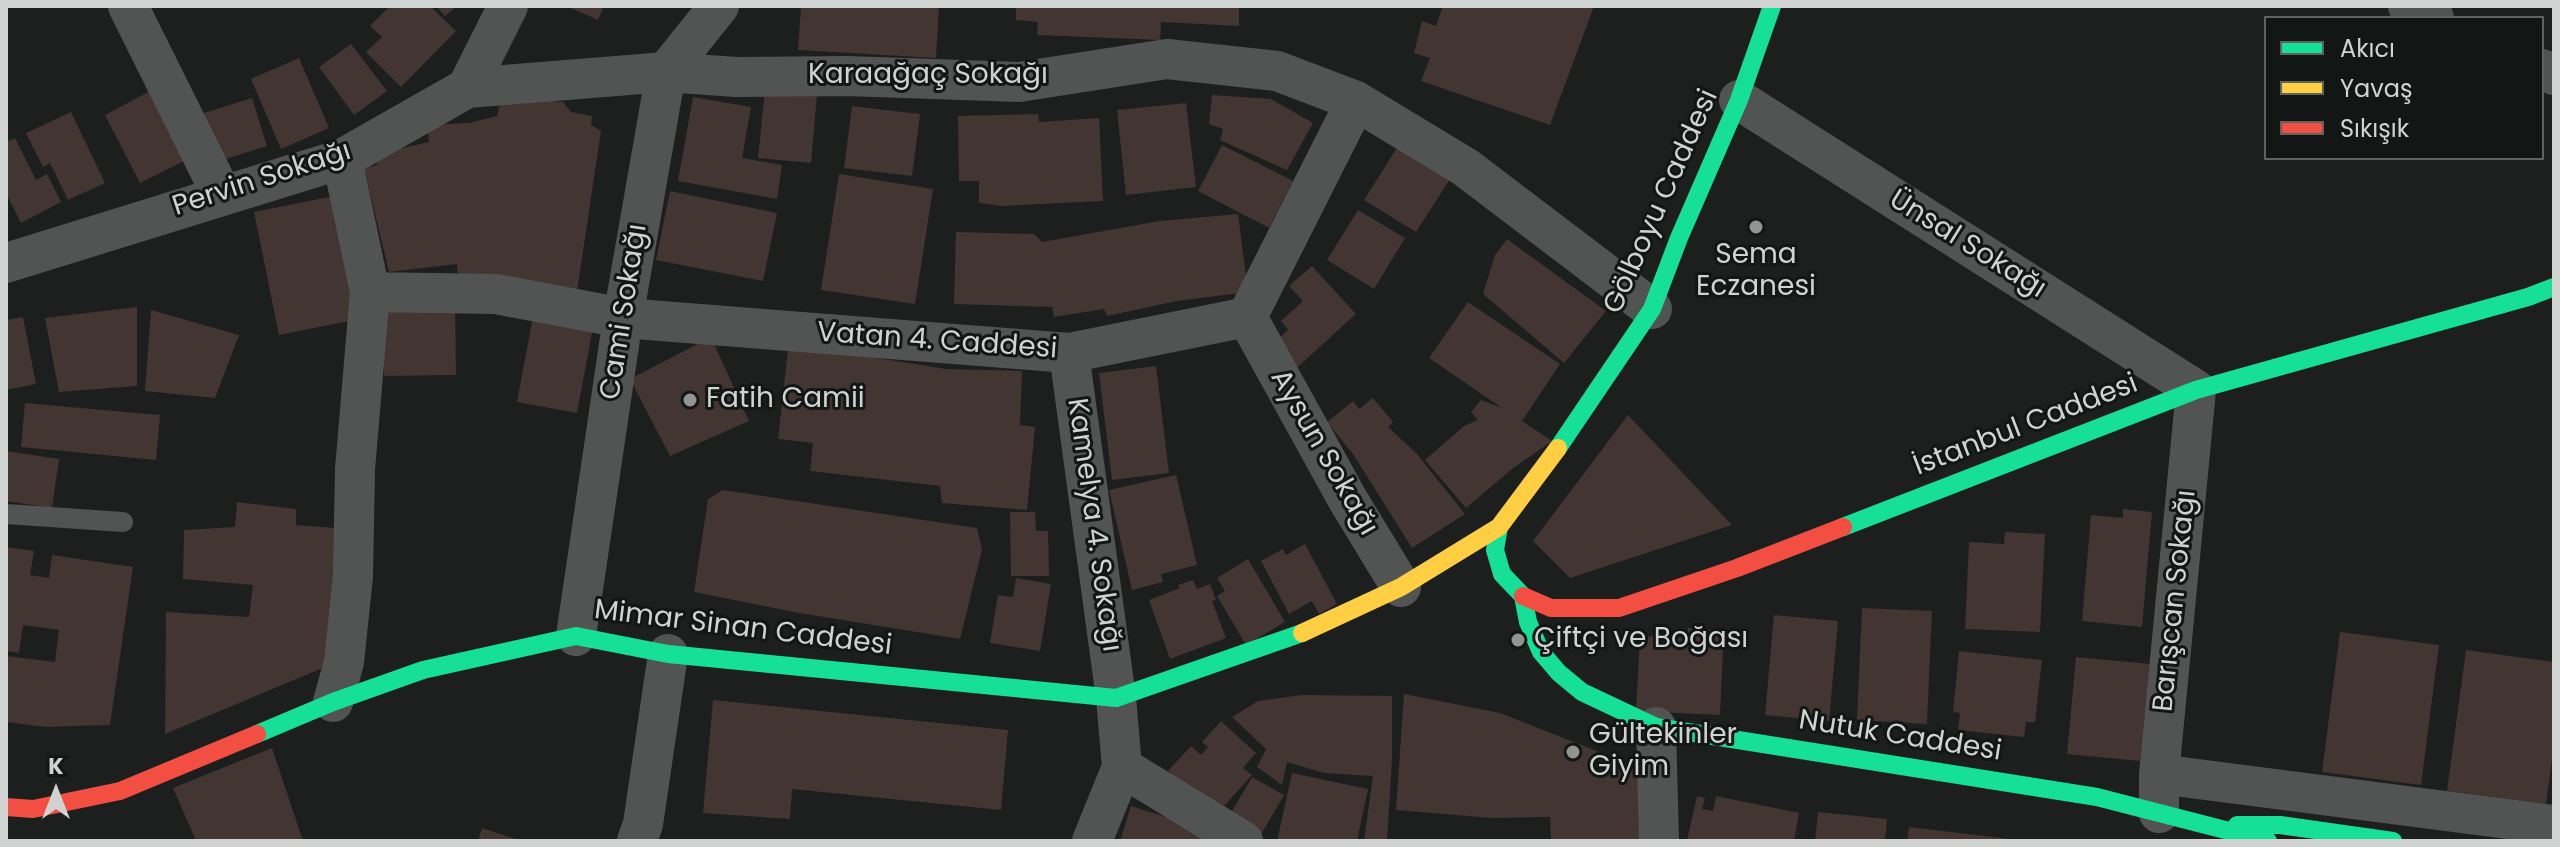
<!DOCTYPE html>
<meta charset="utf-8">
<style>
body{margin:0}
#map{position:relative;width:2560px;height:847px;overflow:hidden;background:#1c1f1e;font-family:Poppins,sans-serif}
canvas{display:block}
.frame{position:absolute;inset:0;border:8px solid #d0d3d2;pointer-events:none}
.legend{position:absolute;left:2264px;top:16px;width:280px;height:144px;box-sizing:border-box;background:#121715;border:2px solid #5e6261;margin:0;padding:10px 14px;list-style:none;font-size:24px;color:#d0d3d2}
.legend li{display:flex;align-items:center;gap:16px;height:40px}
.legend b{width:40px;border:2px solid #5e6261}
.north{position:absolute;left:16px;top:751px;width:80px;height:80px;-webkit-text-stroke:6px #121715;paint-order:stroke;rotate:0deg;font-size:22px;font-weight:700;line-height:32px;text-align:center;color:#d0d3d2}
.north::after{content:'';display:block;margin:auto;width:28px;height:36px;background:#d0d3d2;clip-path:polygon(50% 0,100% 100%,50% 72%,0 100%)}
</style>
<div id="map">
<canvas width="2560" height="847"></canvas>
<div class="frame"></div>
<ul class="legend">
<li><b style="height:10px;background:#16e098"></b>Akıcı</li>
<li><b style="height:10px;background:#ffcf43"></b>Yavaş</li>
<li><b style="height:10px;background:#f24e42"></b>Sıkışık</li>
</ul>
<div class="north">K</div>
</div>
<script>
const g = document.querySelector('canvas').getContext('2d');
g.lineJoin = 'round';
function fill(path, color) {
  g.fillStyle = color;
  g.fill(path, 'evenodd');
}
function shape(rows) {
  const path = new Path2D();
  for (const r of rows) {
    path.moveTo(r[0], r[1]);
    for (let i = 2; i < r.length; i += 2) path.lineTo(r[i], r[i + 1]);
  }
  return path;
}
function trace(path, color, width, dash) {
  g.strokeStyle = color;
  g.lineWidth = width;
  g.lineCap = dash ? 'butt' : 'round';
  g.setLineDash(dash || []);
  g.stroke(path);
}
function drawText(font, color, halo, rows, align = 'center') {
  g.font = font + ' Poppins,sans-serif';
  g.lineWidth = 6;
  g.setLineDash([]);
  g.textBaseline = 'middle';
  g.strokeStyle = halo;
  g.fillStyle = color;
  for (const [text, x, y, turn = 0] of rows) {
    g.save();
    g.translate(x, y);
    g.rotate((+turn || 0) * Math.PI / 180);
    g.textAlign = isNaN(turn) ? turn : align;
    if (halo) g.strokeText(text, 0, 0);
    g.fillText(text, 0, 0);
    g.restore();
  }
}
fill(shape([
 [390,6,430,6,456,31,401,87,366,52,382,37,370,26],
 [436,6,457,6,445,16],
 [566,6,604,6,598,20],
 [801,6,939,6,936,58,798,50],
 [1016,6,1239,6,1239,26,1161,22,1160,40,1037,35,1038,22,1016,20],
 [1443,6,1594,6,1550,125,1421,81,1430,58,1414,53,1422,21,1436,26],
 [351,44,387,91,354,115,319,67],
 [299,58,329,128,281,149,251,79],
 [152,90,188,159,140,183,105,115],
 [765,90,817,95,811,163,758,158],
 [1212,95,1271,99,1313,123,1287,170,1220,140,1223,129,1209,124],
 [693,97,751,107,742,158,782,165,777,199,678,181],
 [252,98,267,146,216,162,201,114],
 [501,99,520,104,525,99,563,102,571,112,592,116,591,125,601,131,576,298,458,277,457,264,389,272,364,168,377,165,376,154,429,142,427,125,469,123,497,116],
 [1186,103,1196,187,1126,195,1117,110],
 [852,106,920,114,912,176,844,168],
 [71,112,105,183,68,200,50,163,43,167,26,133],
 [1038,114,1039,122,1099,118,1103,201,1001,206,979,203,979,181,959,181,958,116],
 [15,138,36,180,47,174,61,202,21,223,6,193,6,142],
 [1222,145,1293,181,1269,228,1198,191],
 [1398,146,1450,179,1416,232,1364,200],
 [839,174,933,189,915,304,821,290],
 [670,191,777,213,763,281,656,260],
 [339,195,364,318,279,335,254,212],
 [1358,210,1405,238,1374,289,1327,260],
 [1238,214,1248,292,1177,301,1107,316,1104,309,1054,317,1052,307,954,304,956,232,1034,234,1042,242,1160,221],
 [1507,239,1606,311,1564,363,1483,294,1495,255],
 [1312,266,1356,314,1291,373,1268,348,1288,330,1281,321,1303,301,1289,286],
 [455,300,456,375,384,376,383,301],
 [1468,302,1560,364,1522,421,1552,441,1512,469,1466,508,1425,460,1464,426,1478,420,1471,412,1481,400,1502,408,1429,358],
 [137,307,137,386,59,392,45,318],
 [151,310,239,335,215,398,145,391],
 [534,311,594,322,577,413,517,402],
 [23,317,36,384,6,390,6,320],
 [711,337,749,421,670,456,630,379],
 [788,349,846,353,946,369,1022,371,1020,425,1035,427,1027,510,942,503,940,486,810,471,813,443,778,439],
 [1156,366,1169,473,1112,480,1099,373],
 [1373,398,1393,422,1388,427,1417,454,1465,514,1412,548,1353,454,1327,422,1353,401,1359,409],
 [25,403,160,415,156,460,21,447],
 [1628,415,1732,525,1570,578,1533,541],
 [6,451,59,459,52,508,6,501],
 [1176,475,1197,565,1161,574,1163,582,1132,590,1109,490],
 [723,490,977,528,982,550,960,639,799,613,694,592,708,499],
 [237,502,296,509,296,525,349,529,337,662,165,734,166,612,249,617,253,585,183,579,184,530,235,527],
 [2123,509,2152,512,2142,627,2082,621,2091,515,2123,518],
 [1010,512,1035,512,1036,531,1048,531,1049,576,1011,576],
 [2005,532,2045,534,2040,632,1965,629,1969,542,2004,544],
 [1305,544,1337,604,1319,614,1312,601,1289,614,1261,561,1283,549,1286,555],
 [6,547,34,551,30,575,49,578,52,555,133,567,110,725,46,727,6,722,6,656,55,662,59,630,23,625,19,653,6,651],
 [1248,559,1285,622,1246,645,1217,596,1225,591,1217,578],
 [1016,578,1051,584,1040,651,990,643,998,595,1013,597],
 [1193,580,1197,589,1210,584,1216,600,1212,601,1226,638,1170,659,1149,600,1180,588,1178,585],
 [1862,608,1932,611,1927,724,1857,720],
 [1774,615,1838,621,1829,721,1765,715],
 [1688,628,1724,630,1720,715,1636,711,1640,636,1687,638],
 [2340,632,2439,645,2421,785,2322,772],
 [2466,650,2554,662,2554,745,2546,804,2447,791],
 [1959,651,2042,660,2035,722,2026,722,2024,737,1958,730,1960,713,1953,712],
 [2076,657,2150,664,2140,761,2067,754],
 [1404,694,1500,713,1635,766,1646,773,1645,841,1551,841,1550,817,1492,818,1396,810],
 [1302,695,1392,696,1392,759,1387,841,1364,841,1373,776,1324,773,1287,762,1282,785,1257,767,1266,749,1232,717,1258,701],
 [713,700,1008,730,1001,810,792,789,790,819,703,813],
 [1221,721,1256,753,1243,768,1252,775,1216,815,1168,771,1191,746,1201,755,1208,747,1202,742],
 [272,748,303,841,196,841,173,788],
 [1292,773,1368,789,1357,841,1277,841],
 [1252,777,1284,795,1259,838,1227,820],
 [1697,796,1705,798,1702,809,1713,811,1716,796,1799,813,1794,841,1687,841],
 [1131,806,1210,831,1207,841,1120,841],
 [1818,812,1887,819,1885,841,1815,841],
 [1909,827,2010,839,2009,841,1907,841],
 [482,828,519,840,519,841,478,841]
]), '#423532');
trace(shape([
 [6,514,123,522]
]), '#525453', 20);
trace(shape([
 [128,6,222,195],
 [2408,6,2434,18],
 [2542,69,2554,75],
 [467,88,666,72,736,77,847,76,1019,82,1167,59,1277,71,1356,101,1465,167,1652,309],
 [1739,100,2196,390,2159,774,2159,813],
 [6,263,342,159,467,88,508,6],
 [370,292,496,294,623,318,1069,353,1247,317,1356,101],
 [1247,317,1348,500,1401,587],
 [1069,353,1116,698,1122,767,1092,841],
 [576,636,623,318,666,72,719,6],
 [333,702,344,662,353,576,355,469,370,292,342,159],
 [1656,727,1659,841],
 [1122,767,1243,841],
 [2159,774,2554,825],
 [637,841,643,824,668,654]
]), '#525453', 40);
trace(shape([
 [1558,448,1652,309,1679,238,1739,100,1772,6],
 [1499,527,1495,550,1502,574,1523,596,1528,622,1541,652,1559,673,1582,692,1656,727,2097,797,2268,841],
 [1843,527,2196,390,2528,297,2554,287],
 [257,734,333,702,423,670,576,636,668,654,1116,698,1302,633],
 [2237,825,2280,825,2393,841]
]), '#16e098', 18);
trace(shape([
 [1302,633,1401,587,1499,527,1558,448]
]), '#ffcf43', 18);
trace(shape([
 [1523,596,1551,608,1619,608,1737,568,1843,527],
 [6,807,33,809,120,791,257,734]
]), '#f24e42', 18);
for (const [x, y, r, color] of [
 [1756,227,8,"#919493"],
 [690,400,8,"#919493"],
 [1518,640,8,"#919493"],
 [1573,752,8,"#919493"]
]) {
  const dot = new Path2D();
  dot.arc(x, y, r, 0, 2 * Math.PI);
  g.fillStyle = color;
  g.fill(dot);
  trace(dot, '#121715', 3);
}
drawText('28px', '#d0d3d2', '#121715', [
 ["Karaağaç Sokağı",928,76],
 ["Pervin Sokağı",262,180,-18],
 ["Gölboyu Caddesi",1662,202,-66],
 ["Ünsal Sokağı",1967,245,32],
 ["Cami Sokağı",625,312,-81],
 ["Vatan 4. Caddesi",937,342,4],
 ["İstanbul Caddesi",2026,426,-21],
 ["Aysun Sokağı",1323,453,60],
 ["Kamelya 4. Sokağı",1093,525,82],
 ["Barışcan Sokağı",2176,601,-84],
 ["Mimar Sinan Caddesi",743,629,7],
 ["Nutuk Caddesi",1900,737,9]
]);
drawText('28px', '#d0d3d2', '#121715', [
 ["Sema",1756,256,"center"],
 ["Eczanesi",1756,288,"center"],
 ["Fatih Camii",706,400],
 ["Çiftçi ve Boğası",1534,640],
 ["Gültekinler",1589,736],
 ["Giyim",1589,768]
], 'left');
</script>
